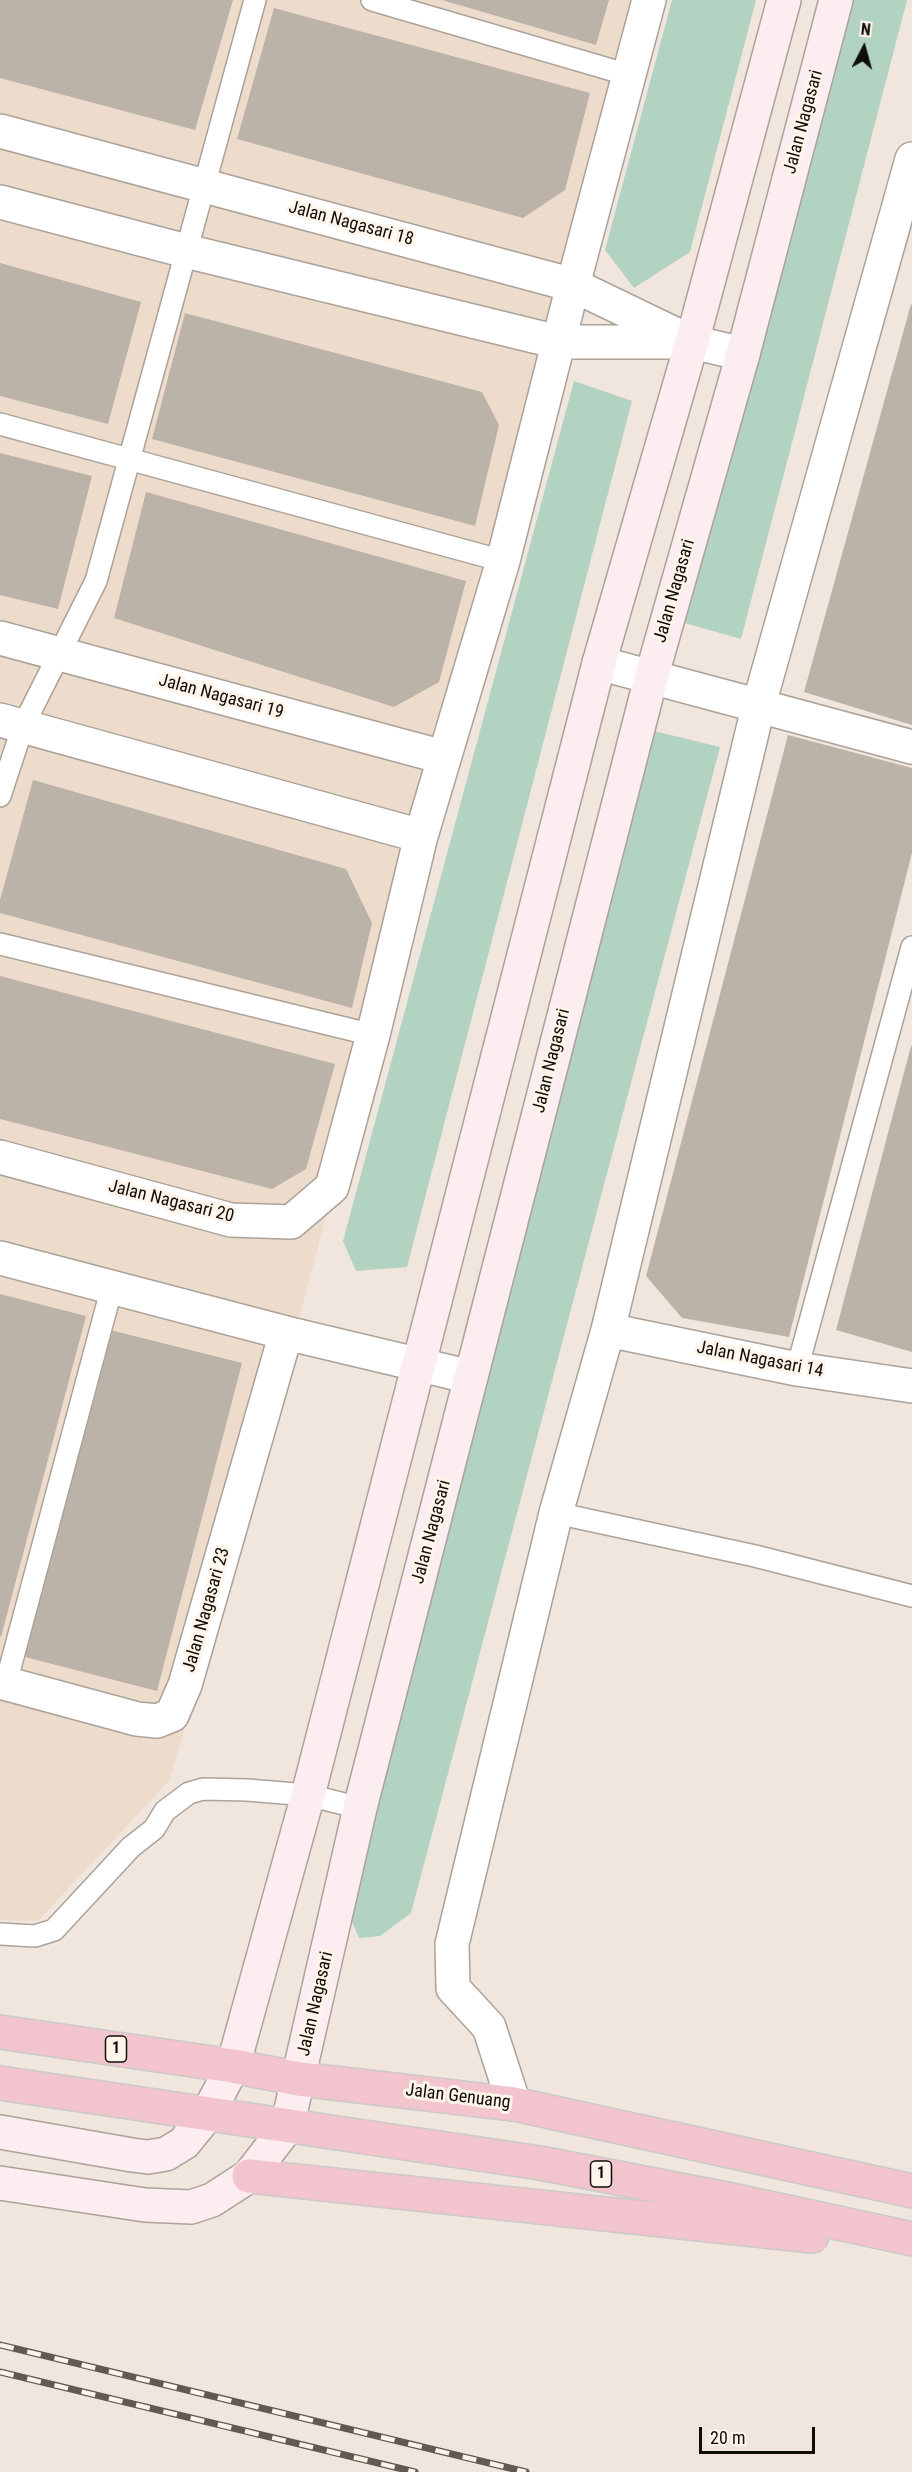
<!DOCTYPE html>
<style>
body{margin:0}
#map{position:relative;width:912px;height:2472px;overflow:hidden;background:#f1e6dd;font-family:"Roboto Condensed",sans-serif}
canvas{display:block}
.north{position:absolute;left:834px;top:18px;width:60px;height:60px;-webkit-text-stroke:4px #fff4ea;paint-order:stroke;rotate:6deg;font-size:16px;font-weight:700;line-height:24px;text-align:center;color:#100d09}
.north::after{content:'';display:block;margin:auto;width:21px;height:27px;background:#100d09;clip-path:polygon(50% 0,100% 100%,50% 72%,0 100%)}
.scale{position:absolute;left:699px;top:2427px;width:116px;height:27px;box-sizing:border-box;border:3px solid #100d09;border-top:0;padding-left:8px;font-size:18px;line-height:21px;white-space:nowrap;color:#100d09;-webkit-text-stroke:4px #fff4ea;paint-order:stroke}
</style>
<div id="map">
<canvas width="912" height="2472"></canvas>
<div class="north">N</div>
<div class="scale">20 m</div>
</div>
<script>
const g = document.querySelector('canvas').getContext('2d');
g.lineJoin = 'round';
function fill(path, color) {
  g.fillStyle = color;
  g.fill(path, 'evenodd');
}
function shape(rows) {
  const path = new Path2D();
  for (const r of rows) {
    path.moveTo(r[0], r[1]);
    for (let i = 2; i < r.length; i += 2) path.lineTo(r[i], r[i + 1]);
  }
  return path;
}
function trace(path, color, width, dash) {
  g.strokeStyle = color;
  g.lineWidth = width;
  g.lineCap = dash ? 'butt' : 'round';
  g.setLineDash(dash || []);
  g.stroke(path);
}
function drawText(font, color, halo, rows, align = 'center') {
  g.font = font + ' "Roboto Condensed",sans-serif';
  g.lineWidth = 6;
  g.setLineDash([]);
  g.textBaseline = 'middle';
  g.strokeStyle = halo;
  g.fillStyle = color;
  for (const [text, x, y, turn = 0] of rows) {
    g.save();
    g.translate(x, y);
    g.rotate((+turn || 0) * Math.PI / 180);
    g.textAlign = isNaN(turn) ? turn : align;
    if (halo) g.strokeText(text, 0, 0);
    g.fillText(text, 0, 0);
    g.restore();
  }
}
fill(shape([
 [0,0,650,0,236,1555,169,1781,38,1921,0,1920]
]), '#eddbcc');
fill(shape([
 [672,0,756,0,690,252,634,288,605,250],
 [850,0,907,0,741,639,681,622],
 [574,381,632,401,407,1267,356,1271,343,1241],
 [654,731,720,747,411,1913,380,1936,359,1938,350,1917,361,1859]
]), '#b2d2c2');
fill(shape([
 [0,0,233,0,195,130,0,78],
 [442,0,609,0,596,45],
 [274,8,590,93,565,190,523,218,237,139],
 [0,263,141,302,108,424,0,396],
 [911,304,912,305,912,725,804,692],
 [185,313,482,392,499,425,475,526,152,439],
 [0,453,92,476,58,609,0,595],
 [146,492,466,581,439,682,394,707,114,618],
 [788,735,912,768,912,853,789,1337,682,1318,646,1276],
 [33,780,346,869,372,923,352,1008,0,913,0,900],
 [0,976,335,1064,306,1169,272,1189,0,1119],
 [911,1046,912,1046,912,1352,836,1330],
 [0,1294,86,1316,1,1637,0,1636],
 [110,1330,242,1363,157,1691,25,1657]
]), '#bcb3a8');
const lane = shape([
 [372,0,629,75],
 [0,424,503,561],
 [0,796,23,726,96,581,255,0],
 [0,944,373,1035],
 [797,1369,912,947],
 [556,1513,755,1556,912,1596],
 [6,1683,112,1287],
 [0,1934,35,1936,54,1930,131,1847,154,1829,165,1811,189,1793,203,1789,247,1790,308,1795,360,1808]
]);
const street = shape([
 [0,131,573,285,685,339],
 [0,202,186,251,558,342,692,342,743,354],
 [0,638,443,757],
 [599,663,912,747],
 [0,720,421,836],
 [0,1157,231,1220,291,1222,332,1187,373,1035,421,836,503,561,573,285,649,0],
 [0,1258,286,1333,471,1377],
 [608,1330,797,1369,912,1386],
 [0,1682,137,1719,157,1721,172,1715,185,1685,286,1333],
 [514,2104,489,2027,453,1988,452,1944,556,1513,608,1330,758,708,912,159]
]);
const secondary = shape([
 [0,2132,132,2155,148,2157,166,2154,184,2143,207,2115,233,2066,308,1795,599,663,692,342,784,0],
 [0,2183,145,2205,191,2207,212,2200,249,2176,287,2127,360,1808,651,678,743,354,836,0]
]);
const highway = shape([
 [0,2032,233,2066,299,2079,514,2104,912,2191],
 [0,2083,540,2163,732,2200,912,2239],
 [249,2176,812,2236]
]);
trace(lane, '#aca299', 24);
trace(street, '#aca299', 36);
trace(secondary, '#aca299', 36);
trace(highway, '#cacac9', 36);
trace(lane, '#fff', 21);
trace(street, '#fff', 33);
trace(secondary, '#fbedf0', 33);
trace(highway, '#f2c4cd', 33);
const rail = shape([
 [0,2345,526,2472],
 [0,2372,415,2472]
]);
trace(rail, '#605a54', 7);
trace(rail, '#fff4ea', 4.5, [14]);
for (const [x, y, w] of [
 [116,2049,21],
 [601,2174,21]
]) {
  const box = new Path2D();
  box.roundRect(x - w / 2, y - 13, w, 26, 4.5);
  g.fillStyle = '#fff4ea';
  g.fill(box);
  trace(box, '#100d09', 1.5);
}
drawText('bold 16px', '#100d09', null, [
 ["1",116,2049],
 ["1",601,2174]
]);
drawText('18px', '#100d09', '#fff4ea', [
 ["Jalan Nagasari",804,122,-75],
 ["Jalan Nagasari 18",351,224,15],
 ["Jalan Nagasari",675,591,-74],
 ["Jalan Nagasari 19",221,697,15],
 ["Jalan Nagasari",552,1061,-76],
 ["Jalan Nagasari 20",171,1202,14],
 ["Jalan Nagasari 14",760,1360,11],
 ["Jalan Nagasari",432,1532,-75],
 ["Jalan Nagasari 23",207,1610,-74],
 ["Jalan Nagasari",316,2004,-77],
 ["Jalan Genuang",458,2097,7]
]);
</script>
